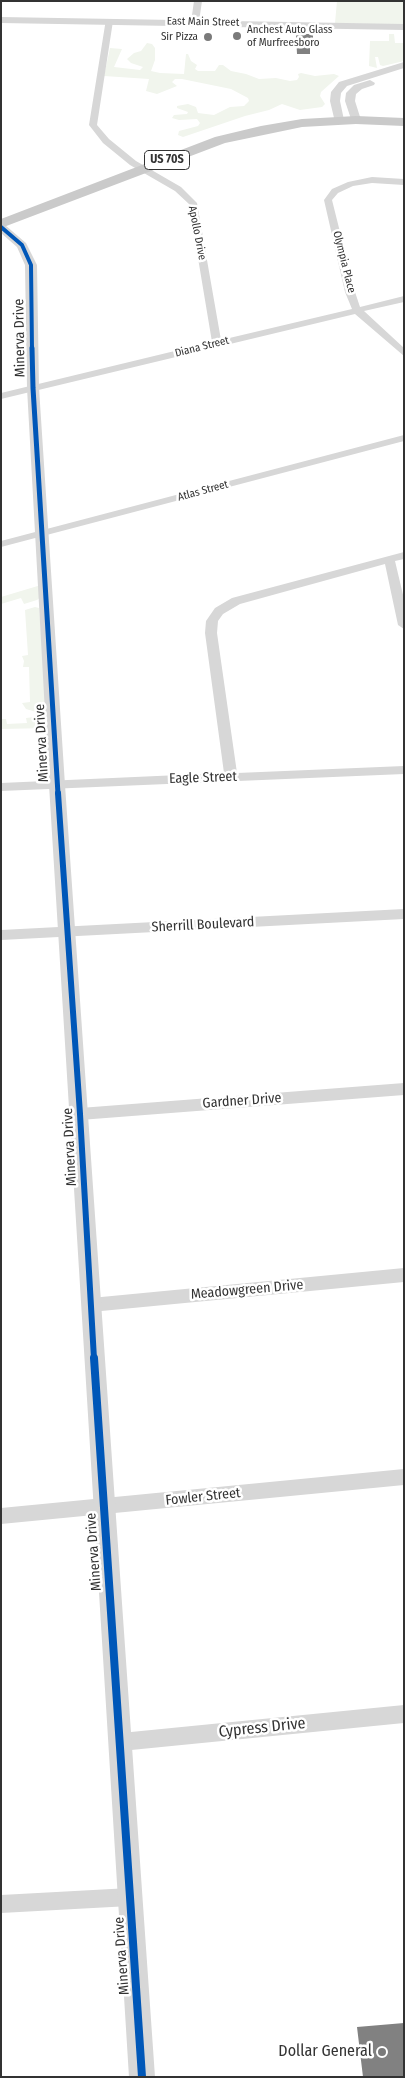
<!DOCTYPE html>
<style>
body{margin:0}
#map{position:relative;width:405px;height:2078px;overflow:hidden;background:#fff;font-family:"Fira Sans Condensed",sans-serif}
canvas{display:block}
.frame{position:absolute;inset:0;border:2px solid #333;pointer-events:none}
</style>
<div id="map">
<canvas width="405" height="2078"></canvas>
<div class="frame"></div>
</div>
<script>
const g = document.querySelector('canvas').getContext('2d');
g.lineJoin = 'round';
function fill(path, color) {
  g.fillStyle = color;
  g.fill(path, 'evenodd');
}
function shape(rows) {
  const path = new Path2D();
  for (const r of rows) {
    path.moveTo(r[0], r[1]);
    for (let i = 2; i < r.length; i += 2) path.lineTo(r[i], r[i + 1]);
  }
  return path;
}
function trace(path, color, width, dash) {
  g.strokeStyle = color;
  g.lineWidth = width;
  g.lineCap = dash ? 'butt' : 'round';
  g.setLineDash(dash || []);
  g.stroke(path);
}
function drawText(font, color, halo, rows, align = 'center') {
  g.font = font + ' "Fira Sans Condensed",sans-serif';
  g.lineWidth = 5;
  g.setLineDash([]);
  g.textBaseline = 'middle';
  g.strokeStyle = halo;
  g.fillStyle = color;
  for (const [text, x, y, turn = 0] of rows) {
    g.save();
    g.translate(x, y);
    g.rotate((+turn || 0) * Math.PI / 180);
    g.textAlign = isNaN(turn) ? turn : align;
    if (halo) g.strokeText(text, 0, 0);
    g.fillText(text, 0, 0);
    g.restore();
  }
}
fill(shape([
 [337,1,404,1,404,25,335,23],
 [389,34,394,34,395,43,404,43,404,61,383,66,380,65,378,57,375,57,377,68,369,66,370,41,389,41],
 [147,43,152,44,155,48,155,60,151,71,160,73,184,74,186,54,188,54,191,61,197,65,195,69,198,71,215,71,219,65,223,65,231,71,246,74,259,79,276,78,290,81,297,80,299,77,298,74,301,73,315,76,334,74,339,76,321,92,320,96,325,104,322,107,300,110,282,104,269,110,245,116,183,137,178,135,179,131,198,126,200,123,197,119,179,120,172,118,174,115,187,114,188,112,177,108,177,106,188,104,196,107,198,113,214,115,230,107,244,106,249,101,248,98,231,89,182,79,175,79,172,82,177,86,157,94,146,91,149,79,104,76,110,48,122,49,114,67,140,70,143,67,131,63,127,59,134,53,141,51],
 [41,585,41,597,37,600,24,604,21,598,1,604,1,597],
 [35,607,39,608,47,706,36,712,26,709,22,703,30,702,29,667,23,667,24,661,22,656,28,655,25,610],
 [35,717,46,719,49,728,1,729,1,719,6,719,7,724,27,723,26,718]
]), '#f1f5ed');
fill(shape([
 [296,34,313,34,313,44,310,44,310,54,297,54],
 [404,2023,404,2077,363,2077,357,2027]
]), '#818181');
fill(shape([
 [194,1,202,1,199,22,195,24,191,22,194,1],
 [106,19,113,21,97,125,109,139,136,161,181,187,197,203,221,340,352,309,345,292,324,200,332,189,348,182,372,177,404,179,404,185,372,183,353,186,338,193,332,200,355,292,360,307,404,296,404,302,364,311,404,348,404,356,355,314,1,399,1,393,212,342,189,204,175,191,130,165,103,143,89,125,106,19],
 [404,435,404,441,1,547,1,541,404,435],
 [404,552,404,559,395,561,404,599,404,629,398,625,385,564,240,604,223,614,218,621,217,633,237,773,404,766,404,774,1,791,1,783,224,773,205,633,206,621,215,608,232,598,404,552],
 [404,909,404,919,1,940,1,930,404,909],
 [404,1083,404,1095,80,1120,75,1118,73,1114,75,1110,80,1108,404,1083],
 [404,1268,404,1282,91,1312,86,1310,83,1305,86,1300,91,1298,404,1268],
 [404,1469,404,1485,1,1524,1,1508,404,1469],
 [404,1705,404,1723,121,1751,115,1748,112,1742,115,1736,121,1733,404,1705],
 [130,1888,137,1890,139,1897,137,1904,130,1906,1,1913,1,1895,130,1888]
]), '#d7d7d7');
fill(shape([
 [1,17,404,24,404,30,1,23,1,17],
 [404,62,404,68,347,86,341,93,340,101,344,120,339,123,335,122,330,101,331,92,339,82,404,62],
 [370,80,375,83,374,85,362,89,356,94,355,101,361,120,356,123,352,122,345,101,346,93,354,85,370,80],
 [1,224,5,225,26,243,37,265,39,388,65,785,155,2077,129,2077,49,785,27,388,25,265,17,247,1,233,1,224]
]), '#d7d7d7');
fill(shape([
 [356,116,404,118,404,126,356,124,302,127,225,143,1,228,1,219,215,137,261,126,302,119,356,116]
]), '#cacaca');
trace(shape([
 [1,227,22,245,31,265,32,350]
]), '#0057b8', 4);
trace(shape([
 [32,348,33,388,58,794]
]), '#0057b8', 5);
trace(shape([
 [58,793,80,1114,94,1359]
]), '#0057b8', 6);
trace(shape([
 [94,1358,142,2077]
]), '#0057b8', 8);
for (const [x, y, r, color] of [
 [237,36,5,"#7a7a7a"],
 [208,37,5,"#7a7a7a"],
 [382,2052,5,"#7a7a7a"]
]) {
  const dot = new Path2D();
  dot.arc(x, y, r, 0, 2 * Math.PI);
  g.fillStyle = color;
  g.fill(dot);
  trace(dot, '#fff', 2);
}
drawText('11px', '#333', '#fff', [
 ["East Main Street",203,22,1],
 ["Apollo Drive",197,233,79],
 ["Olympia Place",344,262,76],
 ["Diana Street",202,347,-14],
 ["Atlas Street",203,491,-15]
]);
drawText('11px', '#333', '#fff', [
 ["Anchest Auto Glass",247,30],
 ["of Murfreesboro",247,43],
 ["Sir Pizza",198,37,"right"]
], 'left');
for (const [x, y, w] of [
 [167,160,45]
]) {
  const box = new Path2D();
  box.roundRect(x - w / 2, y - 9.5, w, 19, 4);
  g.fillStyle = '#fff';
  g.fill(box);
  trace(box, '#333', 1);
}
drawText('bold 12px', '#333', null, [
 ["US 70S",167,160]
]);
drawText('14px', '#333', '#fff', [
 ["Minerva Drive",20,338,-91],
 ["Minerva Drive",42,743,-93],
 ["Eagle Street",203,778,-2],
 ["Sherrill Boulevard",203,925,-3],
 ["Gardner Drive",242,1101,-4],
 ["Minerva Drive",70,1147,-93],
 ["Meadowgreen Drive",247,1290,-5],
 ["Fowler Street",203,1497,-6],
 ["Minerva Drive",94,1552,-94],
 ["Minerva Drive",122,1956,-94]
]);
drawText('16px', '#333', '#fff', [
 ["Cypress Drive",262,1728,-6]
]);
drawText('16px', '#333', '#fff', [
 ["Dollar General",372,2052]
], 'right');
</script>
